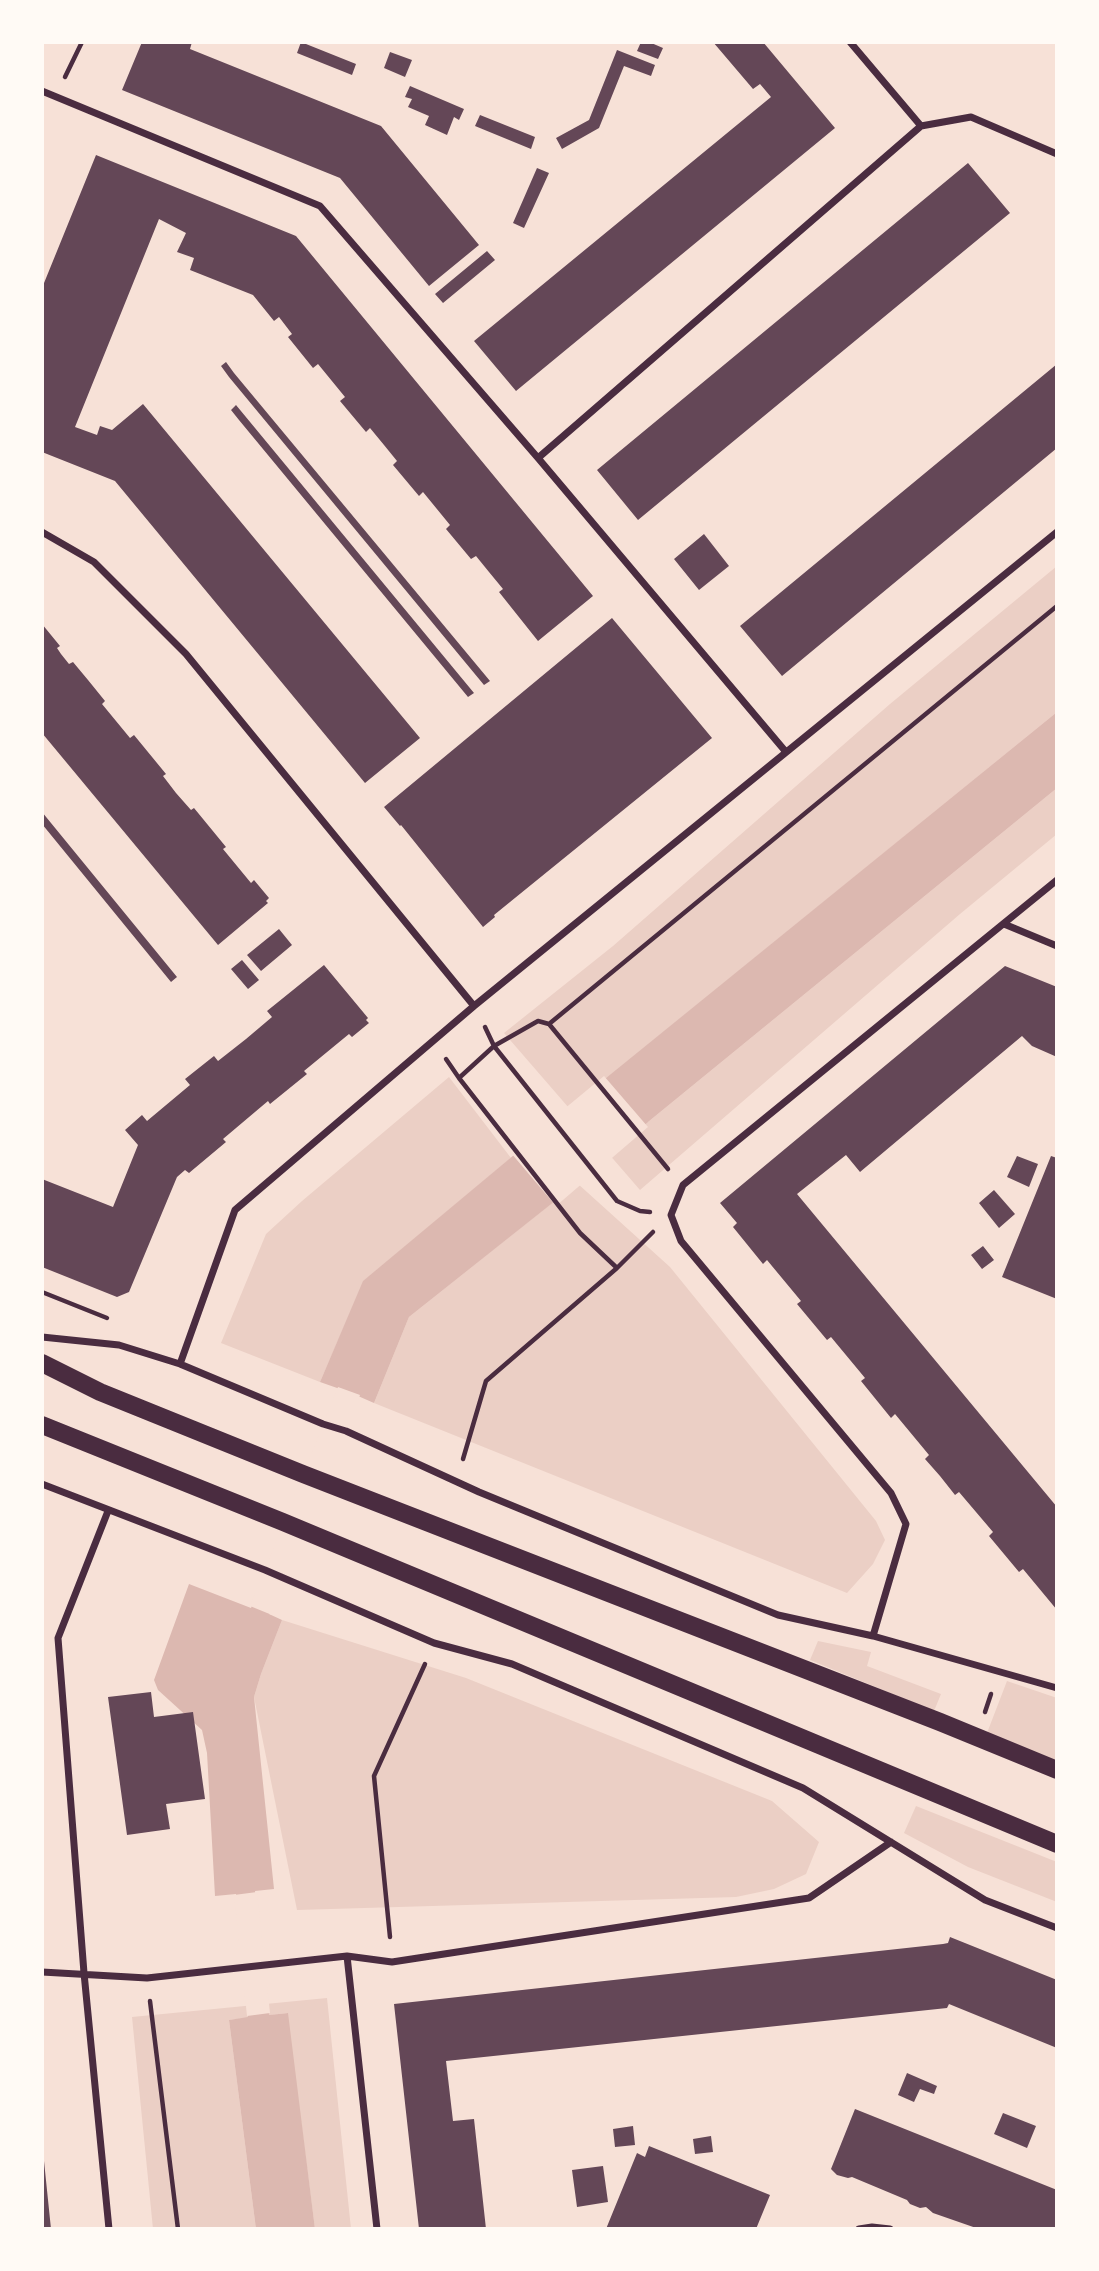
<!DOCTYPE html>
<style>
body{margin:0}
#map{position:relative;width:1099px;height:2271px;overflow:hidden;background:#f7e1d7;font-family:"Archivo Narrow",sans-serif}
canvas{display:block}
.frame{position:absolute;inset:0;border:44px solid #fffaf5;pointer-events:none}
</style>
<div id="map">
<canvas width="1099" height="2271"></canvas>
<div class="frame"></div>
</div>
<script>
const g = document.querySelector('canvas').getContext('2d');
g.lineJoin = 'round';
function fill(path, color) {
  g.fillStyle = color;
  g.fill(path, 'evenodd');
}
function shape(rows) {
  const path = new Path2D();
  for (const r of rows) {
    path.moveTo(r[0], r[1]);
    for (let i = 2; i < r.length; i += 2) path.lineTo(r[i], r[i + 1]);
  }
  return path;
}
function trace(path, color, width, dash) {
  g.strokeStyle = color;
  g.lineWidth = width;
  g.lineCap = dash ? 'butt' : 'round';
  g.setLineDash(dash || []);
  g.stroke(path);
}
fill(shape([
 [1057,566,1057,712,611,1075,648,1122,1057,788,1057,834,960,914,640,1190,504,1033,613,946,890,704],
 [449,1077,511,1158,364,1281,320,1382,221,1343,266,1234,302,1201],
 [577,1183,670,1267,876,1521,885,1540,873,1564,847,1593,374,1403,409,1317],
 [282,1620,466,1678,772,1801,819,1842,806,1874,774,1889,736,1897,297,1910,254,1697,261,1674],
 [818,1641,871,1652,867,1666,941,1694,934,1711,810,1660],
 [1007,1681,1057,1698,1057,1761,987,1733],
 [916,1806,1057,1862,1057,1902,968,1867,904,1833],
 [327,1998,351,2229,315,2229,287,2013,229,2020,256,2229,153,2229,132,2017]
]), '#ebcfc5');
fill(shape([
 [1057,712,1057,788,648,1122,555,1201,409,1317,374,1403,358,1396,269,1614,282,1620,261,1674,254,1697,274,1889,255,1891,269,2015,288,2013,315,2229,256,2229,229,2020,248,2017,236,1894,215,1896,207,1753,202,1730,158,1690,154,1680,189,1584,251,1608,340,1389,320,1382,363,1281,611,1074]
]), '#dcb8b0');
fill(shape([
 [604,1076,648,1127,556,1206,511,1153],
 [338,1387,360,1395,272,1615,250,1606],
 [257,1892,270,2013,247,2016,234,1895]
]), '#f7e1d7');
fill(shape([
 [142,42,192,42,190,49,381,126,479,245,429,286,340,178,122,90],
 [301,42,356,64,352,75,297,53],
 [641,42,649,42,663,48,658,59,637,51],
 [713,42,763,42,835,128,516,391,474,341,771,97,760,84,753,89],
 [617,50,655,65,651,76,624,66,599,128,562,149,556,138,589,120],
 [390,52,412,60,405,77,384,68],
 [410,86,464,109,459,120,454,117,447,135,425,125,429,116,408,107,412,99,405,97],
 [480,115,535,137,531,149,475,126],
 [96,155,296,236,593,596,538,641,499,592,503,589,489,572,476,556,471,559,446,529,450,525,423,492,419,496,393,465,397,461,384,445,370,428,366,432,340,401,345,397,318,364,313,368,288,337,292,334,279,317,274,321,253,295,190,270,194,258,177,252,186,233,159,219,75,427,97,435,100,426,112,430,143,404,420,738,365,783,115,481,42,452,42,288],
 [968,163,1010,213,638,520,597,470],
 [537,168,549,173,524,228,513,223],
 [487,251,495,260,443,303,435,294],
 [226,362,234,373,490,681,484,685,229,377,221,366],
 [1057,364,1057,448,782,676,740,626],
 [236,405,474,693,468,697,239,420,231,410],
 [704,534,729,566,699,590,674,559],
 [612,618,712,738,494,915,495,917,483,927,401,825,400,826,384,807],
 [42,624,60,646,57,648,61,654,69,664,73,662,88,680,105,701,102,704,130,738,134,735,166,774,163,776,176,793,191,810,194,808,226,847,223,849,251,883,254,880,269,898,266,901,268,903,218,945,42,733],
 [42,812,177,977,171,982,42,824],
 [279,929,292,945,261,971,247,955],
 [242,960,259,980,248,989,231,969],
 [324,965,368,1018,366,1020,369,1023,352,1037,349,1034,304,1071,307,1074,270,1104,268,1101,223,1139,226,1142,189,1173,185,1170,177,1177,129,1292,117,1297,42,1267,42,1179,113,1207,138,1145,125,1130,142,1115,147,1121,190,1085,185,1079,214,1056,218,1061,246,1039,272,1017,267,1011],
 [1005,966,1057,987,1057,1057,1032,1046,1022,1036,860,1172,846,1155,797,1194,1057,1507,1057,1610,1023,1569,1019,1572,989,1536,993,1532,959,1492,955,1495,940,1476,925,1459,929,1455,895,1414,891,1418,861,1381,865,1378,831,1337,827,1340,797,1304,801,1301,767,1260,763,1264,733,1227,737,1223,720,1203],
 [1017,1156,1038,1164,1029,1187,1007,1177],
 [1051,1156,1057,1158,1057,1299,1002,1277],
 [994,1190,1015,1214,999,1228,979,1203],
 [983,1246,994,1260,982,1269,971,1255],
 [151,1692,154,1717,193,1712,205,1799,166,1804,170,1829,127,1835,108,1697],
 [950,1937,1057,1980,1057,2048,949,2004,947,2008,446,2061,453,2121,474,2119,486,2229,419,2229,394,2004,943,1944,948,1943],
 [907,2073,937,2086,934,2094,920,2089,914,2102,898,2095],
 [855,2109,1057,2190,1057,2229,979,2229,933,2213,926,2207,920,2208,910,2204,907,2200,852,2177,848,2178,837,2175,831,2169],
 [1003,2113,1036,2126,1027,2148,994,2134],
 [633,2126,635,2145,615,2147,613,2129],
 [711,2136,713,2152,695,2154,693,2139],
 [649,2146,770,2195,756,2229,606,2229,637,2153,645,2157],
 [42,2161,44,2161,51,2229,42,2229],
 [603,2166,608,2202,577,2207,572,2170]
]), '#644757');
trace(shape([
 [65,77,82,42],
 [549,1024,1057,606],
 [549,1024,668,1169],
 [485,1027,494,1046,617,1201,640,1211,650,1212],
 [446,1059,459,1078,494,1046,538,1021,549,1024],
 [459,1078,580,1233,617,1268],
 [42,1292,107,1318],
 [463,1459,486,1381,617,1268,653,1232],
 [985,1712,991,1694],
 [390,1937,374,1776,425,1664],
 [150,2001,178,2229]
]), '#4a2c40', 4.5);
trace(shape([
 [850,42,921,126],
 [42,91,320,206,538,458,786,752],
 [921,126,971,117,1057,154],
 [538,458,921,126],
 [42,532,94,562,186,654,474,1006],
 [1004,924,1057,946],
 [42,1337,119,1345,180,1364,323,1424,346,1431,479,1492,778,1615,873,1636,1057,1688],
 [180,1364,235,1210,474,1006,1057,532],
 [42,1484,265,1570,434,1643,512,1664,803,1788,985,1900,1057,1928],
 [108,1511,58,1638,84,1973,109,2229],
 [873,1636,906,1524,891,1493,681,1241,671,1215,683,1185,1057,880],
 [347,1956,377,2229],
 [42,1972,147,1978,347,1956,392,1962,809,1898,891,1842],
 [859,2229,872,2227,890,2229]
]), '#4a2c40', 7);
trace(shape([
 [42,1363,100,1392,303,1474,940,1722,1057,1770],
 [42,1425,283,1522,1057,1844]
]), '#4a2c40', 18);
</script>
